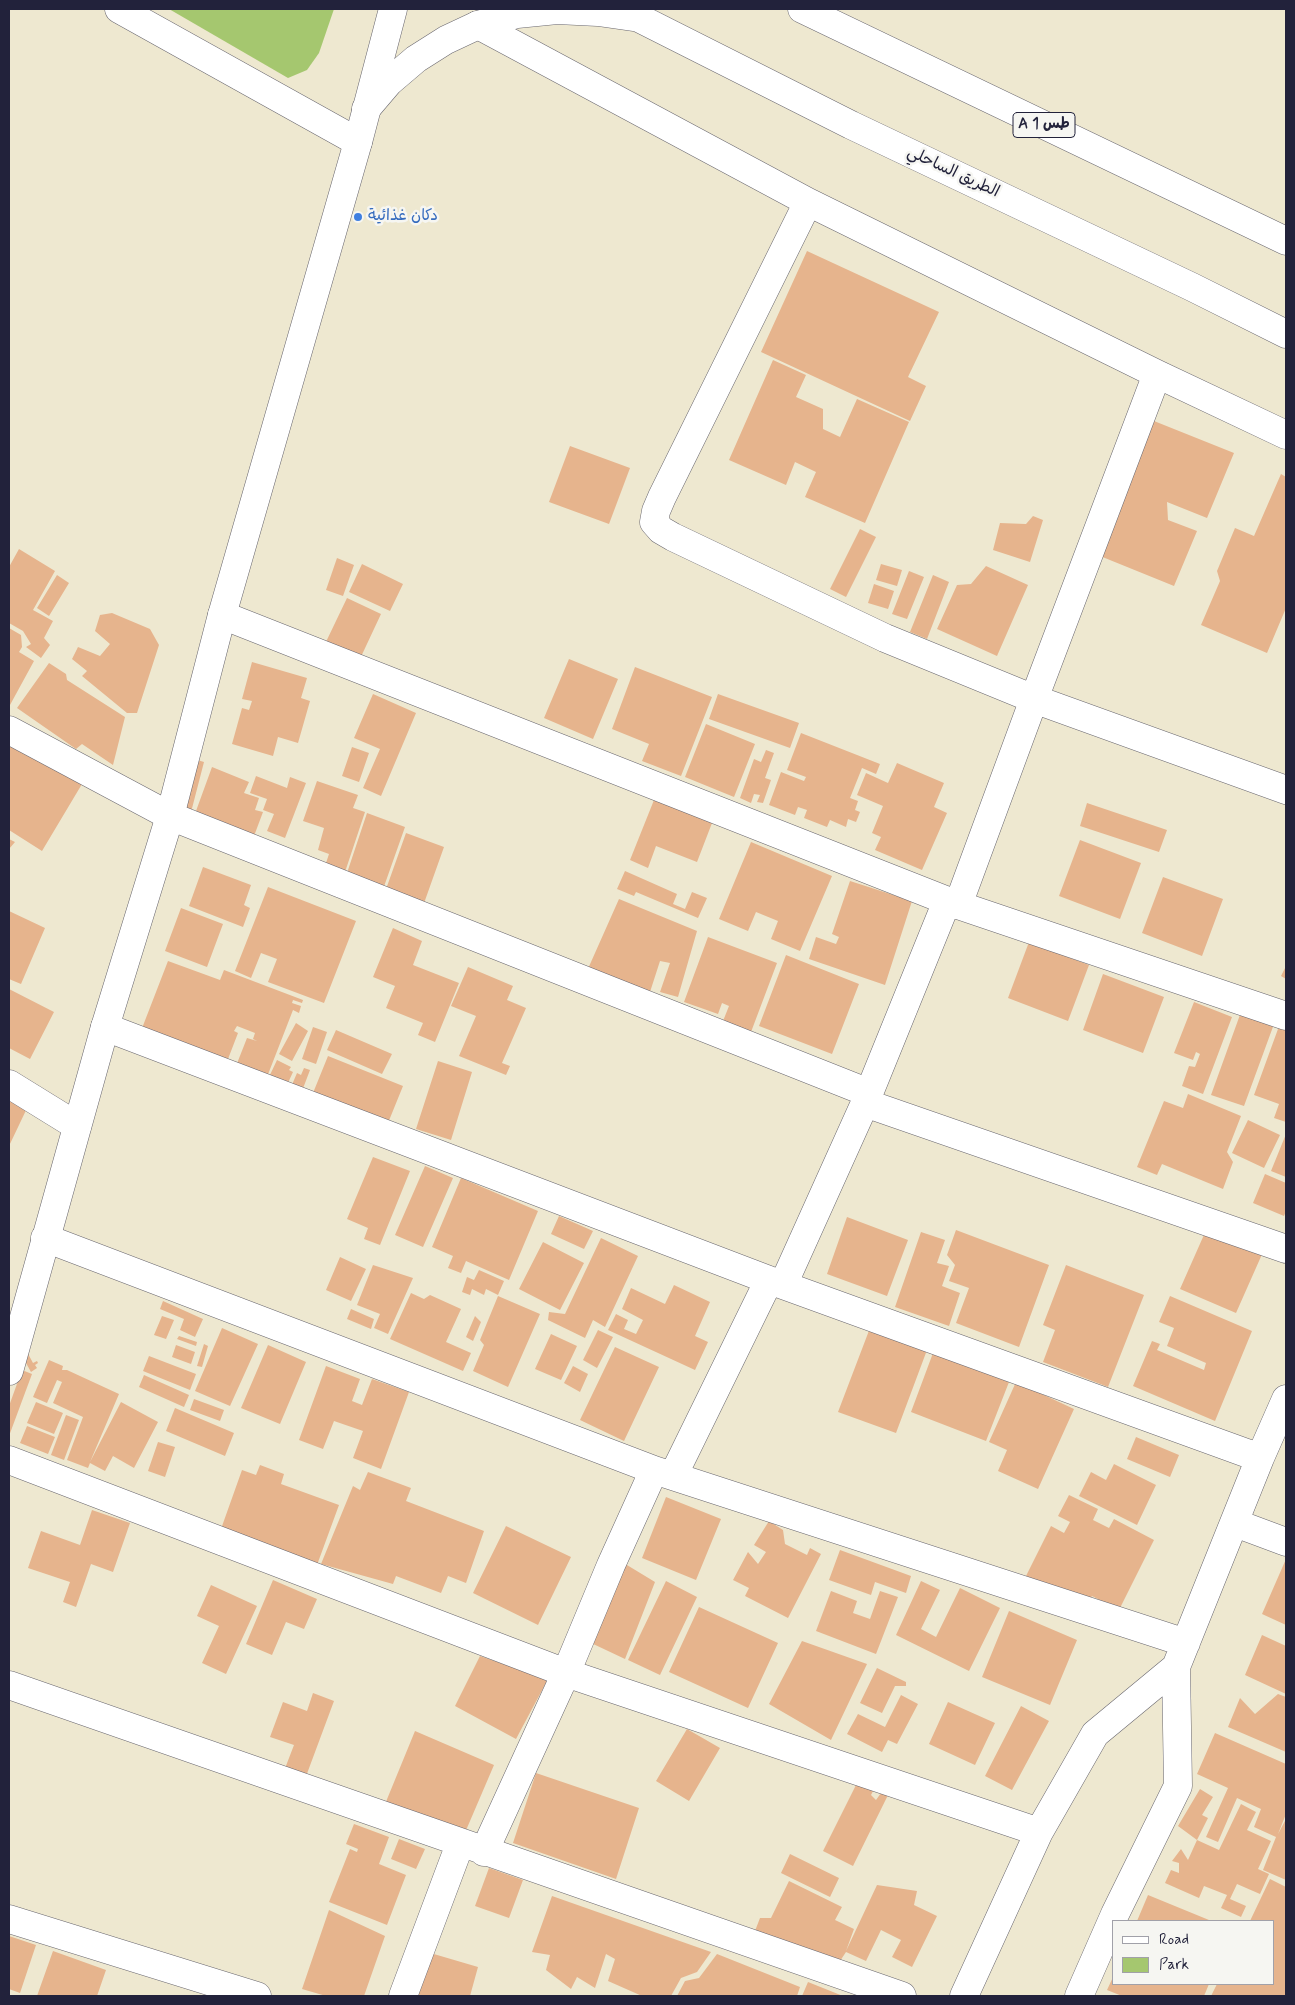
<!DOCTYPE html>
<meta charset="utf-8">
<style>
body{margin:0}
#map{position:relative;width:1295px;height:2005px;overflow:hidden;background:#eee8d0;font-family:Mynerve,sans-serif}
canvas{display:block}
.frame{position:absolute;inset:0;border:10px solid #22223b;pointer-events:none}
.legend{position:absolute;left:1112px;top:1920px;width:162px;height:65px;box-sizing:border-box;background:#f6f6f2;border:1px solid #a1a1a9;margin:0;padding:6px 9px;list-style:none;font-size:15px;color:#22223b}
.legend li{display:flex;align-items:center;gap:10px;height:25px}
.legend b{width:25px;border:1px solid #a1a1a9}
</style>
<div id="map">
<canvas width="1295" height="2005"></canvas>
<div class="frame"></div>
<ul class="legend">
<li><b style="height:6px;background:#fff"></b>Road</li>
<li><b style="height:14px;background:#a5c76f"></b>Park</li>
</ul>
</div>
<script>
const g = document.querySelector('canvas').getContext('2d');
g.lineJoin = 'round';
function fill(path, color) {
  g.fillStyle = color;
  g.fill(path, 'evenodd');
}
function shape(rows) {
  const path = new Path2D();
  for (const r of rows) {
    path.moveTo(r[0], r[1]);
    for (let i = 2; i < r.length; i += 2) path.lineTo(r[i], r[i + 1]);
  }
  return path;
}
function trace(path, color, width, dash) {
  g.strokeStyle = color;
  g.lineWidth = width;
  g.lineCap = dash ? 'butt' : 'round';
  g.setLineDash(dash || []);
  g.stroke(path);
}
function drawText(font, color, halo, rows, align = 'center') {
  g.font = font + ' Mynerve,"Playpen Sans Arabic",sans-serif';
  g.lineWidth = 5;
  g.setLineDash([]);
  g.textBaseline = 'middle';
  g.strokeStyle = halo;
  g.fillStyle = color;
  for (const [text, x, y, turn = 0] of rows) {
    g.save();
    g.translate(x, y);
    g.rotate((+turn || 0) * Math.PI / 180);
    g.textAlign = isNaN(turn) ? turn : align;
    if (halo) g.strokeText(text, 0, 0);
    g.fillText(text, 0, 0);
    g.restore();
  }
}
fill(shape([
 [169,9,334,9,319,53,307,70,288,78]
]), '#a5c76f');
fill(shape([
 [807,251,939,312,908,377,926,386,910,421,761,352],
 [773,360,806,375,796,397,823,409,823,429,840,437,857,399,909,422,865,523,805,497,816,472,795,462,786,485,729,460],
 [1154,421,1234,453,1207,518,1167,502,1168,520,1197,531,1174,586,1100,556],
 [570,446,630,468,609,524,549,502],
 [1281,474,1286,477,1286,608,1267,653,1201,625,1220,581,1217,571,1235,528,1254,536],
 [1033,516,1043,520,1030,562,993,550,1000,523,1026,524],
 [860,529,876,537,846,597,830,589],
 [19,549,55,571,33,610,53,621,44,638,50,645,41,658,26,647,31,644,23,631,9,623,9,567],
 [337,558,354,565,343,596,326,590],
 [362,564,403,584,390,611,349,592],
 [881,564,902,570,897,586,876,580],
 [986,566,1028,585,997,656,937,629,957,585,971,584],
 [909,571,924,577,907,619,892,614],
 [57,575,69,583,49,616,37,608],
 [933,575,949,582,927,639,910,632],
 [874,584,894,591,888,609,868,603],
 [347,598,381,614,359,661,324,646],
 [112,613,150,629,159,645,137,713,127,713,82,676,87,671,72,659,78,647,100,656,110,644,95,631,100,615],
 [9,628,21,635,22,647,19,652,34,661,10,705,9,704],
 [569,659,618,679,593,739,544,718],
 [252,662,307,678,301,698,310,701,298,743,278,737,273,756,232,744,242,708,249,710,252,701,242,699],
 [49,663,66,674,67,680,125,717,113,765,82,744,76,749,17,708],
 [635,667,712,697,681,776,642,761,649,744,612,729],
 [373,694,416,713,381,796,363,788,380,749,354,738],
 [718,694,799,723,790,748,709,719],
 [706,724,755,744,734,797,685,777],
 [801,733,880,764,876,774,862,768,850,798,858,801,855,810,860,812,856,822,848,819,846,827,830,820,827,827,804,818,807,810,798,807,795,815,769,805,781,772,804,781,806,777,787,770],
 [9,739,82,784,42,851,9,830],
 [352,747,369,753,359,782,342,776],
 [766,750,774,753,765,778,771,780,763,803,757,802,760,795,754,794,751,803,740,798,754,759,761,762],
 [194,759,204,762,189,820,179,817],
 [897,763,944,783,934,807,947,813,922,870,875,850,881,837,872,833,883,806,857,795,866,773,888,783],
 [212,767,249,782,244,793,259,798,255,810,263,812,251,844,192,822],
 [256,776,287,788,290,777,306,783,285,838,267,831,274,814,263,810,267,799,250,793],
 [317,781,358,795,353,808,365,812,342,881,322,875,329,854,318,850,324,828,303,821],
 [654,800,712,823,697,862,656,846,648,868,630,860],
 [1087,803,1167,830,1159,852,1080,826],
 [367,813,405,827,381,895,344,882],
 [406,833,444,847,423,906,385,892],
 [9,839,15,842,9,849],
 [1080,840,1141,863,1120,919,1059,896],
 [751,842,832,876,800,951,771,939,778,921,756,912,748,931,719,919],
 [203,867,251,885,244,905,250,908,243,927,189,906],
 [625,871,677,894,673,904,685,909,692,892,707,898,698,918,636,892,634,896,617,889],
 [1163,877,1223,899,1202,956,1142,933],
 [850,881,912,901,885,985,809,959,816,937,836,944,839,937,832,934],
 [268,887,356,921,324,1003,268,982,277,959,261,953,251,978,235,971],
 [619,899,697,931,678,997,660,992,670,963,660,961,650,992,587,971],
 [181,908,223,924,207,967,165,951],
 [9,911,45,928,21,984,9,979],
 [393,928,422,941,413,965,459,983,435,1042,418,1035,423,1023,386,1008,395,986,373,977],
 [708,937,777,963,751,1032,723,1021,729,1006,722,1003,718,1014,684,1002],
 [1029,942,1089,965,1068,1021,1008,998],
 [786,955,859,984,832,1054,759,1026],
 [168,961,220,980,224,970,303,1000,302,1003,293,1000,292,1003,301,1006,299,1013,293,1010,267,1077,236,1066,247,1038,257,1041,253,1039,255,1033,237,1026,234,1031,238,1033,228,1059,139,1036],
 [1286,966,1286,979,1281,976],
 [468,967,513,986,507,1000,526,1008,502,1063,510,1066,506,1075,459,1056,476,1016,451,1006],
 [1103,974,1164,997,1143,1053,1083,1030],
 [9,989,54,1012,30,1059,9,1048],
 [1194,1002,1232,1017,1203,1094,1182,1086,1189,1066,1195,1067,1200,1054,1196,1052,1193,1060,1174,1053],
 [1241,1012,1274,1024,1244,1106,1211,1095],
 [1282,1018,1286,1019,1286,1122,1274,1118,1279,1104,1254,1095],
 [296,1023,308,1031,292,1061,279,1054],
 [313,1027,327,1032,316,1064,302,1059],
 [336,1030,392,1054,382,1074,327,1050],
 [328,1056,403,1086,388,1123,313,1093],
 [277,1060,291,1067,289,1070,293,1072,287,1085,269,1077],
 [438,1061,472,1072,451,1140,416,1129],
 [304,1068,310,1070,302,1091,291,1087,297,1073,301,1075],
 [9,1094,29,1104,9,1146],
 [1188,1094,1241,1116,1227,1152,1233,1162,1223,1189,1162,1164,1157,1175,1137,1167,1164,1101,1183,1108],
 [1248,1120,1280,1135,1264,1168,1232,1153],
 [1286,1134,1286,1177,1271,1171],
 [373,1157,410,1171,380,1245,364,1239,368,1228,347,1219],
 [425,1166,453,1178,423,1247,395,1235],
 [1265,1174,1286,1183,1286,1211,1284,1216,1253,1203],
 [461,1178,538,1211,509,1280,466,1261,461,1273,448,1268,453,1256,432,1247],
 [559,1216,593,1231,584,1249,551,1234],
 [847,1217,908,1240,887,1296,827,1274],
 [1207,1228,1263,1252,1236,1313,1180,1289],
 [956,1230,1049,1265,1019,1347,956,1323,969,1288,949,1281,955,1265,947,1255],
 [921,1232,945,1240,937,1263,949,1266,942,1286,960,1293,949,1326,895,1307],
 [601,1238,638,1256,605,1327,593,1320,585,1338,548,1320,549,1312,565,1314],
 [543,1242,584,1263,560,1310,519,1289],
 [340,1257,366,1269,351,1301,326,1290],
 [373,1265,413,1278,388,1334,374,1328,380,1314,357,1305],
 [1066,1265,1144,1295,1108,1387,1043,1362,1055,1330,1043,1325],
 [479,1270,504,1281,498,1295,486,1289,484,1295,472,1289,470,1295,462,1292,467,1277,474,1280],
 [674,1285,710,1302,695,1336,708,1342,695,1370,608,1330,616,1314,628,1320,624,1329,636,1334,643,1320,622,1309,631,1288,665,1304],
 [411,1293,424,1299,430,1295,461,1309,446,1342,471,1353,463,1371,390,1339],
 [498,1296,540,1314,508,1387,473,1371,484,1345,480,1340],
 [1170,1296,1252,1331,1215,1421,1133,1386,1152,1341,1160,1344,1157,1350,1204,1370,1206,1363,1167,1346,1174,1328,1159,1322],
 [163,1301,203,1319,195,1337,180,1330,184,1319,160,1309],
 [351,1309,374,1319,371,1329,347,1319],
 [162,1316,174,1320,166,1339,154,1335],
 [475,1316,481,1322,473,1341,466,1337],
 [222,1328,258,1344,230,1406,195,1391],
 [870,1328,927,1350,896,1433,838,1412],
 [598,1330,613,1337,597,1368,583,1360],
 [551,1334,577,1346,561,1380,535,1369],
 [179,1336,197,1342,196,1346,177,1339],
 [204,1344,208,1346,202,1367,197,1366],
 [176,1345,195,1352,191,1364,172,1357],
 [268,1345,306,1362,280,1424,241,1408],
 [615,1347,659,1367,624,1441,580,1420],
 [26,1350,33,1363,37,1361,38,1363,35,1365,37,1368,31,1372,21,1354],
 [933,1353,1009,1382,986,1441,911,1412],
 [149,1356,196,1374,190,1390,143,1371],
 [49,1360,63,1366,62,1370,67,1370,119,1394,90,1462,121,1402,158,1422,134,1468,113,1456,105,1471,90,1463,88,1468,67,1460,83,1417,53,1403,62,1382,57,1380,47,1403,33,1397],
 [326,1366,360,1379,352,1401,362,1405,372,1379,409,1392,381,1469,353,1458,363,1431,334,1421,323,1449,299,1440],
 [573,1366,588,1374,580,1392,564,1383],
 [22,1370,32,1374,9,1436,9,1406],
 [144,1375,189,1395,184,1407,139,1387],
 [1016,1382,1074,1409,1038,1489,998,1471,1007,1450,989,1442],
 [194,1399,224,1410,220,1421,190,1410],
 [36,1402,63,1413,54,1434,27,1423],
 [175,1408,234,1433,225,1456,166,1431],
 [66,1415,79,1420,64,1460,51,1455],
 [27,1426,55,1437,48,1454,20,1443],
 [1136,1437,1179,1455,1170,1477,1127,1459],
 [158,1442,175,1447,165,1477,148,1471],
 [1114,1464,1156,1485,1137,1525,1079,1496,1091,1472,1106,1480],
 [260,1465,284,1474,281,1484,339,1505,317,1565,221,1529,242,1470,256,1475],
 [368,1472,411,1488,406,1501,484,1531,466,1583,448,1576,441,1593,396,1576,393,1584,321,1564,353,1486,360,1490],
 [1069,1495,1098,1509,1093,1520,1109,1528,1114,1519,1154,1540,1119,1610,1092,1596,1086,1607,1026,1576,1051,1526,1064,1533,1070,1522,1058,1516],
 [666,1497,721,1519,696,1580,642,1558],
 [92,1510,130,1523,113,1572,91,1564,76,1607,63,1602,70,1582,28,1568,41,1531,80,1545],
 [769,1521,783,1530,785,1544,807,1555,810,1548,821,1554,788,1618,745,1596,749,1588,733,1580,748,1552,758,1564,766,1552,754,1545],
 [506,1526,571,1557,538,1625,473,1593],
 [840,1550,911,1576,906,1593,875,1582,871,1595,829,1580],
 [1286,1559,1286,1625,1262,1614],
 [622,1562,655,1582,625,1659,589,1642],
 [273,1580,317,1599,304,1629,286,1622,272,1655,246,1644],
 [666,1581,697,1597,660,1675,628,1660],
 [921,1581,940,1590,921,1629,936,1637,960,1588,1000,1608,969,1671,896,1635],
 [211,1585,257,1606,226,1674,202,1663,219,1626,197,1616],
 [831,1591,857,1601,853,1613,870,1619,880,1591,898,1597,876,1654,816,1631],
 [699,1607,778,1643,748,1708,669,1672],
 [1009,1611,1077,1640,1050,1705,982,1677],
 [1262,1635,1286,1646,1286,1694,1245,1675],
 [802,1641,867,1664,831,1740,769,1704],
 [480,1656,548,1679,516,1739,455,1706],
 [877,1668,906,1682,906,1686,895,1686,882,1713,860,1703],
 [313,1693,334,1701,305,1779,284,1771,294,1745,270,1737,283,1702,307,1711],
 [1278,1694,1286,1697,1286,1752,1228,1727,1240,1698,1255,1714],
 [901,1695,918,1704,897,1744,888,1740,882,1752,847,1734,858,1714,885,1727],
 [948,1702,995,1723,975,1765,929,1744],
 [1021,1706,1049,1721,1012,1790,985,1776],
 [687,1729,720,1748,689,1801,656,1781],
 [415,1731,494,1765,461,1842,383,1809],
 [1215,1733,1286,1764,1286,1814,1278,1834,1286,1819,1286,1880,1263,1870,1276,1837,1254,1827,1261,1809,1237,1798,1218,1842,1206,1837,1228,1788,1197,1774],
 [536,1773,639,1808,616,1879,513,1843],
 [858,1781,874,1789,871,1795,876,1800,881,1793,889,1793,853,1866,823,1851],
 [1200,1789,1213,1797,1202,1815,1208,1818,1197,1840,1178,1826],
 [1241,1804,1256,1812,1247,1830,1271,1841,1258,1869,1269,1874,1260,1894,1237,1884,1230,1899,1246,1906,1241,1917,1221,1908,1227,1895,1204,1886,1199,1898,1165,1883,1171,1870,1179,1873,1179,1863,1172,1861,1181,1849,1188,1860,1197,1840,1219,1850],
 [354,1824,389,1837,379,1864,406,1875,387,1925,329,1902,350,1849,357,1852,358,1849,346,1844],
 [399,1839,425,1849,416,1869,391,1859],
 [790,1854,839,1878,830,1897,781,1873],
 [489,1868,523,1880,509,1918,475,1906],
 [1270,1879,1286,1887,1286,1996,1211,1996,1217,1984,1274,1984,1274,1921,1250,1921],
 [789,1881,842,1907,835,1920,854,1929,846,1951,877,1885,917,1891,914,1905,937,1916,912,1967,892,1957,901,1940,881,1930,866,1961,846,1952,834,1970,755,1931,760,1918,771,1918],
 [1148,1895,1209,1920,1208,1921,1137,1921],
 [552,1896,711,1952,697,1972,681,1978,671,1996,642,1996,608,1981,615,1959,606,1954,595,1988,577,1977,571,1989,546,1970,550,1955,532,1952],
 [329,1910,385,1936,364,1996,326,1996,302,1989],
 [9,1936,36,1945,20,1993,9,1989],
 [53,1951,106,1970,97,1996,37,1996],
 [427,1952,478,1967,470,1996,413,1996],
 [717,1954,800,1987,797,1996,677,1996,685,1981,699,1978],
 [1114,1975,1114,1984,1209,1984,1204,1996,1122,1996,1107,1990],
 [808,1982,843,1996,802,1996]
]), '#e6b48d');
const street = shape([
 [119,9,358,142],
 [478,25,808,202,1157,374,1286,435],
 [808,202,662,497,656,511,654,522,661,530,673,537,885,638,1034,699,1286,790],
 [222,615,958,905,1286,1016],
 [9,730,170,816,869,1093],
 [958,905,1034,699,1157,374],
 [105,1027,769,1280,1260,1458],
 [9,1084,77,1126],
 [865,1103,1286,1249],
 [45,1238,654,1470,1186,1643],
 [783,1285,865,1103,947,901],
 [9,1460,566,1673,1039,1832],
 [673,1476,769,1280],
 [1235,1523,1286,1542],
 [9,1685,902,1996],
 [484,1852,566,1673,611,1565,654,1470],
 [9,1919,257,1996],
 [403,1996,460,1844],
 [964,1996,1039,1832,1095,1734,1176,1667],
 [1079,1996,1115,1914,1178,1786,1176,1667,1260,1458,1286,1399]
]);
const primary = shape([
 [9,1371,105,1027,170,816,222,615,358,142,393,9]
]);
const highway = shape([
 [621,9,851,125,1192,287,1286,334],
 [802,9,1286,241],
 [366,109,389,82,416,59,446,40,478,25,517,14,557,10,598,12,640,18]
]);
trace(street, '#69676f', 29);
trace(primary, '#69676f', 29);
trace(highway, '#69676f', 29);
trace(street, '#fff', 28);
trace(primary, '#fff', 28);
trace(highway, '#fff', 28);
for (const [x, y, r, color] of [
 [358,217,5,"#3f7fe0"]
]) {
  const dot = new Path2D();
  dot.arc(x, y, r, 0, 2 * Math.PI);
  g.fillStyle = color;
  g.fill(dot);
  trace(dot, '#f6f6f2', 2);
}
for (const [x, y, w] of [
 [1044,125,62]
]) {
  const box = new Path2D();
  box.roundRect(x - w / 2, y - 12.5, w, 25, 4);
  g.fillStyle = '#f6f6f2';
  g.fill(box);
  trace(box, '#22223b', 1);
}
drawText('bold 15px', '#22223b', null, [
 ["A 1 طس",1044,125]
]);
drawText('16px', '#22223b', '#f6f6f2', [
 ["الطريق الساحلي",953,173,25]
]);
drawText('16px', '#366cbe', '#f6f6f2', [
 ["دكان غذائية",368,217]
], 'left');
</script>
